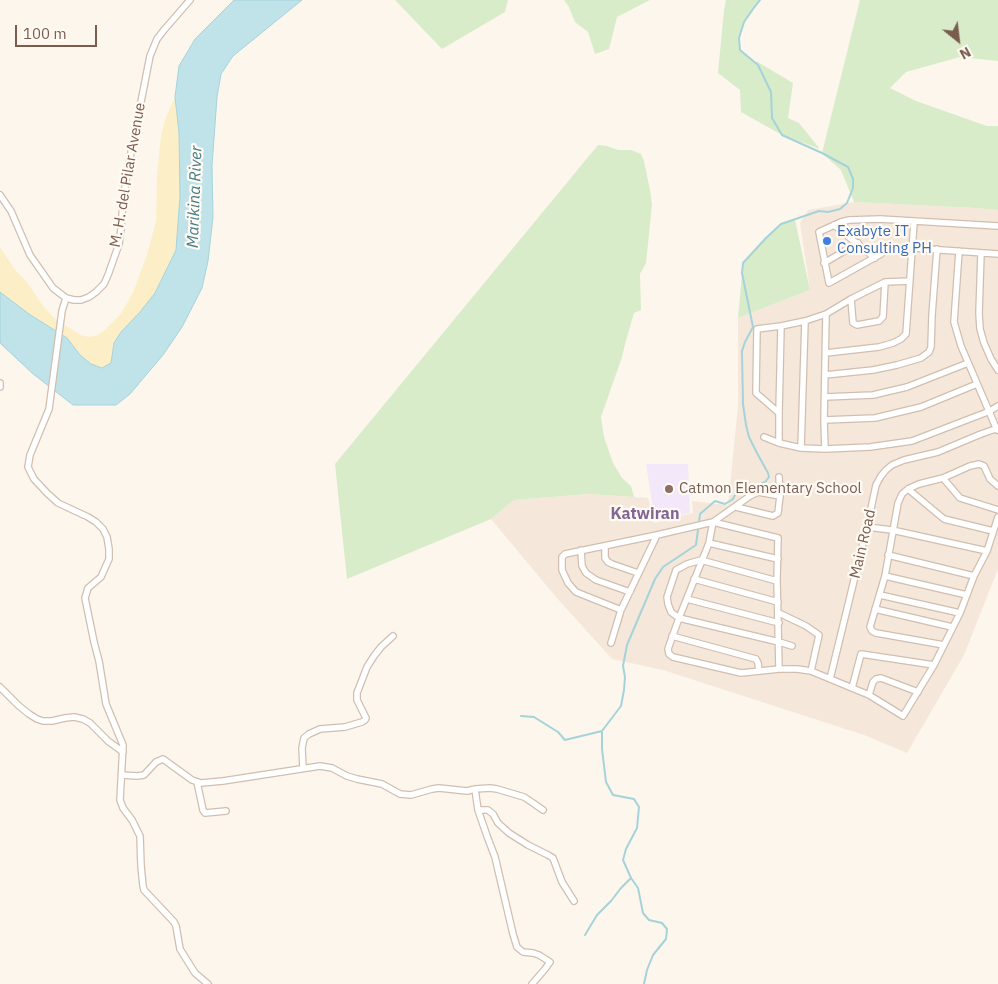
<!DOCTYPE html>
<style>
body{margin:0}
#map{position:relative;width:998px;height:984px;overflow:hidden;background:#fdf6ec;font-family:"IBM Plex Sans",sans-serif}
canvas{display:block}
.north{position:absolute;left:933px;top:15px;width:50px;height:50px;-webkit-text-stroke:4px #fffaf3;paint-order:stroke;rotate:151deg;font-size:14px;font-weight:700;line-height:20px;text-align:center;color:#7a5c4d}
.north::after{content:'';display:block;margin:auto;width:18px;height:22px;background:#7a5c4d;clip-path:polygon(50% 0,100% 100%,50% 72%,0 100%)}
.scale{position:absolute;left:15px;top:25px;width:82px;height:22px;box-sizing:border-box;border:2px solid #7a5c4d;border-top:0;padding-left:6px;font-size:15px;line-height:18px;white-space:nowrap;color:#7a5c4d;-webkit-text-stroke:4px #fffaf3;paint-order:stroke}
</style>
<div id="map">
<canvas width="998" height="984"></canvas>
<div class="north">N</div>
<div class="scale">100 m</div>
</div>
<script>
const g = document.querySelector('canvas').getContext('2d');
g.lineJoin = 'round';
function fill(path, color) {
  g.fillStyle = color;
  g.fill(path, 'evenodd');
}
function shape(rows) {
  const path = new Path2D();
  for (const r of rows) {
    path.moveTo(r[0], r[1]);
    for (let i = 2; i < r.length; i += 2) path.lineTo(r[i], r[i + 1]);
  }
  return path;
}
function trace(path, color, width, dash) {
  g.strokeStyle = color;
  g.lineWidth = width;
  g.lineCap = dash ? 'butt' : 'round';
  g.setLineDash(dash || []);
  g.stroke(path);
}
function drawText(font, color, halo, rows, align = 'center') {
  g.font = font + ' "IBM Plex Sans",sans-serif';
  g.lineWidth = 4.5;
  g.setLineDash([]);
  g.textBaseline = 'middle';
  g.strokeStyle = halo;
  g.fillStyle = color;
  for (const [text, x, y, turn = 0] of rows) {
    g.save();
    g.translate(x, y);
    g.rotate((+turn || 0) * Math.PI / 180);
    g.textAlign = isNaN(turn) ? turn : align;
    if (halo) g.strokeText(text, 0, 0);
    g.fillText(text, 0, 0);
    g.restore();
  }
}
fill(shape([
 [854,202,976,208,998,210,998,569,964,655,907,753,864,735,663,670,612,659,556,597,491,519,514,500,589,494,648,498,654,523,693,513,692,501,728,505,738,406,738,318,810,290,800,223,808,210]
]), '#f5e8da');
fill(shape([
 [646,464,688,464,690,513,655,521]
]), '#f3e8fa');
fill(shape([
 [395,0,508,0,505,12,442,49],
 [564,0,650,0,617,17,609,49,595,54,588,32,575,22,569,7],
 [726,0,760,0,753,9,744,22,739,38,740,50,757,64,756,61,793,83,788,118,799,123,820,149,782,135,741,112,740,90,718,73,724,10],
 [860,0,998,0,998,61,960,57,906,72,890,88,916,101,987,126,998,126,998,210,976,208,854,202,841,170,822,153],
 [598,145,607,146,618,150,631,150,641,154,644,161,650,190,652,205,646,263,640,274,641,310,634,313,625,344,622,357,601,417,604,437,613,463,622,478,631,486,634,497,589,494,514,500,491,519,347,579,335,464],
 [795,220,810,290,738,318,743,263,766,238,781,224]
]), '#d8ecc9');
fill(shape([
 [175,97,179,132,180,196,176,250,155,293,140,312,121,332,114,343,111,363,102,368,91,364,80,355,66,338,29,314,0,292,0,247,15,270,27,282,43,306,56,320,81,335,89,337,98,335,106,329,121,314,134,290,147,255,156,221,157,175,161,135,166,117]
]), '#fcefc7');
const water = shape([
 [234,0,302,0,233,56,221,74,217,97,212,166,213,217,208,261,202,288,182,327,163,355,130,394,116,405,73,405,32,373,0,343,0,292,29,314,67,338,80,355,91,364,102,368,111,363,114,343,121,332,140,312,155,293,176,250,180,196,179,132,175,97,179,66,195,39,234,0]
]);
fill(water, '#bfe3e8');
trace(water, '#a5d3da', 1);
trace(shape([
 [521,716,534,717,558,732,565,740,602,731],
 [585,935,597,915,611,901,621,888,631,878],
 [644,984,647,970,653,955,666,939,667,929,662,923,649,920,643,913,638,888,631,878,623,860,626,849,637,828,639,807,634,799,613,795,606,782,602,749,602,731,621,706,624,690,625,677,623,666,627,645,655,579,663,567,696,545,700,514,715,501,725,504,733,499,739,487,747,484,757,486,765,482,769,477,768,473,757,453,749,437,746,425,743,404,742,351,745,342,753,327,742,273,743,263,766,238,781,224,819,211,828,212,840,209,847,203,853,188,853,179,848,167,822,153,782,135,772,118,771,92,758,65,740,50,739,38,744,22,753,9,760,0]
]), '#a5d3da', 2);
const minor = shape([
 [0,195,11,211,30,255,53,288,66,298,74,300,81,300,89,297,96,292,104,284,108,275,119,244,121,229,123,202,127,173,150,56,157,39,164,30,190,0],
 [834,225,875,258],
 [913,248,998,254],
 [959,251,954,322,961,346,997,430],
 [981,253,979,313,980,329,984,343,991,359,998,370],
 [881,254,829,283,819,232,841,222,849,220,880,219,998,226],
 [824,263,858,243],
 [66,298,62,311,49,409,30,455,28,467,34,479,47,493,58,503,88,517,96,522,103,529,107,537,109,549,109,559,101,577,88,588,85,598,94,642,99,661,106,704,123,745,120,800,123,808,132,820,140,836,141,866,143,886,144,890,174,922,176,926,180,949,195,973,208,984],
 [851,299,853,323,857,325,879,321,883,317,885,282],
 [826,353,879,347,893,343,901,339,906,334,914,222],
 [825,375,873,370,897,365,921,358,929,352,931,347,932,315,937,249],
 [0,383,0,387],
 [825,397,873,395,907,387,968,363],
 [779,413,756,393,757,329,781,326,805,321,826,314,851,299,885,282,910,281],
 [824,420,875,418,921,407,977,384],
 [764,437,779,443,801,448,825,449,870,447,912,441,990,411,998,406],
 [779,443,779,413,781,326],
 [801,448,805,321],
 [825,449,824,420,826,314],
 [943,478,960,498,998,510],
 [908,489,944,519,993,531],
 [736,507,773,516,778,513,780,496,779,477],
 [713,522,709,543,679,618,668,649,669,654,673,657,741,673,779,669,797,669,811,671,869,695,903,716,934,665,960,613,974,576,987,551,998,517],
 [713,522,778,538,777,581,779,669],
 [867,527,892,530,987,551],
 [709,543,778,559],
 [605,546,605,558,608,562,612,564,638,573],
 [581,550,582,566,586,573,596,580,630,592],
 [888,555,974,576],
 [885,576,967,595],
 [694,579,778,602],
 [777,581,701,560,687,564,676,570,667,597,668,604,671,612,679,618,779,642,792,646],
 [880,595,960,613],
 [687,599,779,623],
 [875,609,952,627],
 [621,610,576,592,568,583,562,570,562,557,565,554,657,535,713,522,750,496,758,492,780,496],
 [779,613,806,626,819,635,811,671],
 [672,636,756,659,758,663,759,671],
 [611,643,621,610,657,535],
 [944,645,876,633,872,631,870,627,885,576,898,503,902,494,908,489,919,484,943,478,970,466,979,464,984,466,990,479,998,486],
 [830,679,867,527,876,485,881,476,886,470,892,465,904,460,938,452,981,434,998,428],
 [0,687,19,706,29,714,37,719,43,721,52,721,65,718,74,717,83,719,90,723,108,741,123,752],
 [852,688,861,654,934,665],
 [869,695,873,682,876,679,881,678,918,692],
 [303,768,302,748,304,738,309,734,320,729,345,727,362,722,365,720,366,718,357,700,357,693,367,667,374,656,381,647,393,636],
 [122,775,137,776,144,775,156,762,163,759,192,780,201,783,223,781,320,766,332,768,347,776,357,779,382,784,400,794,411,795,432,789,439,788,467,791,475,789,490,788,497,789,524,797,533,803,543,810],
 [197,782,203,810,205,813,226,811],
 [475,789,478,810,487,836,495,857,513,934,517,947,523,952,533,953,539,955,550,962,545,969,532,984],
 [478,810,488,810,493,814,498,823,509,833,528,845,548,855,553,858,562,882,574,901]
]);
trace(minor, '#d1beb0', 8);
trace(minor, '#fff', 5.5);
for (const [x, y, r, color] of [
 [827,241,5,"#3f7fe0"],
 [669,489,5,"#8d6e63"]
]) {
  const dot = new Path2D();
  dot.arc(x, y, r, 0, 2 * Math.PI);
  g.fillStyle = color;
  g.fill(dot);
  trace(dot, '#fffaf3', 2);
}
drawText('15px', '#7a5c4d', '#fffaf3', [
 ["M. H. del Pilar Avenue",128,175,-80],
 ["Main Road",863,544,-77]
]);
drawText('15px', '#366cbe', '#fffaf3', [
 ["Exabyte IT",837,232],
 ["Consulting PH",837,249]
], 'left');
drawText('15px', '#785e54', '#fffaf3', [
 ["Catmon Elementary School",679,489]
], 'left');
drawText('italic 16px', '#437c86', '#fffaf3', [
 ["Marikina River",195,197,-88]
]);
drawText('bold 16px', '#846695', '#fffaf3', [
 ["Katwiran",645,514]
]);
</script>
